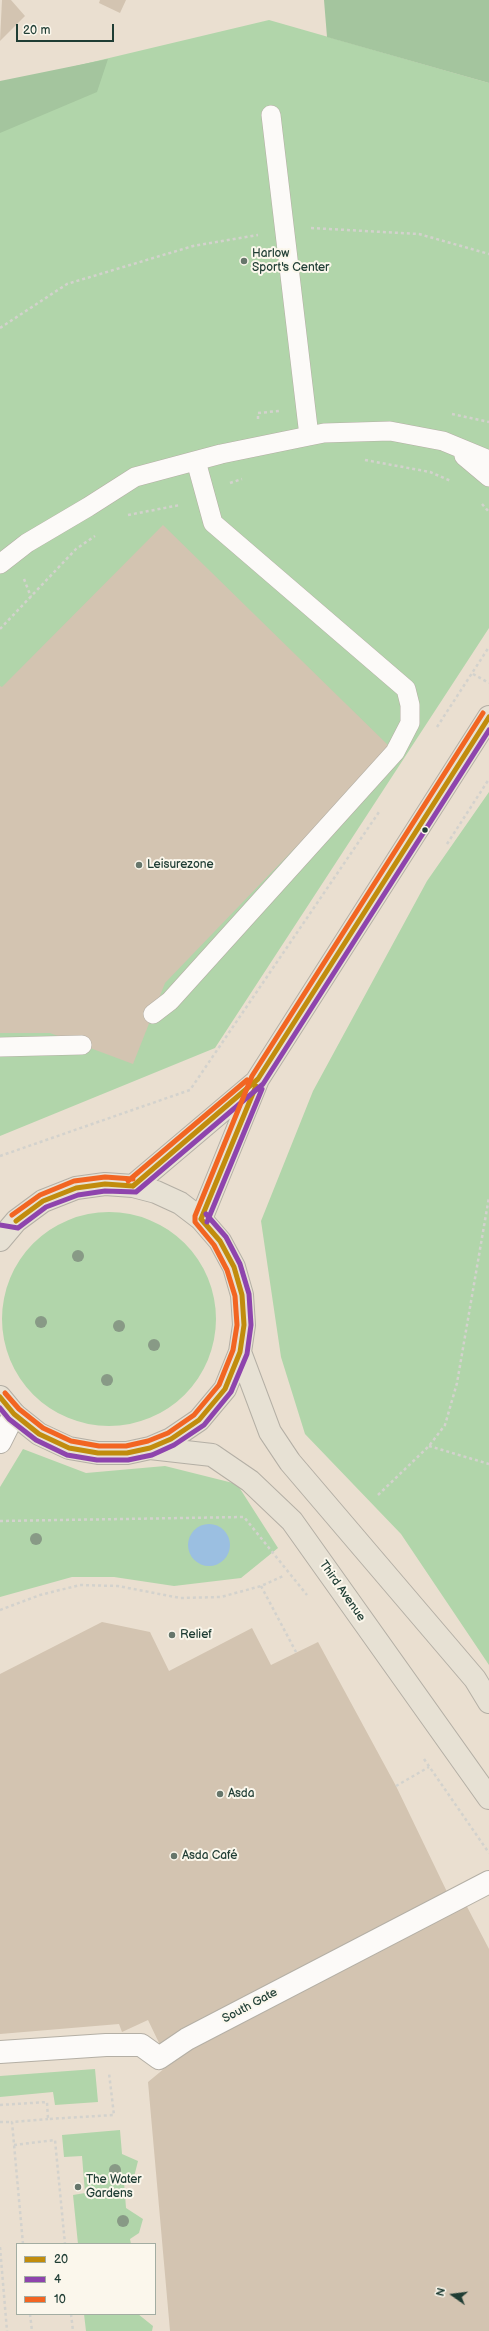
<!DOCTYPE html>
<meta charset="utf-8">
<style>
body{margin:0}
#map{position:relative;width:489px;height:2331px;overflow:hidden;background:#eadfd0;font-family:"Balsamiq Sans",sans-serif}
canvas{display:block}
.legend{position:absolute;left:16px;top:2243px;width:140px;height:72px;box-sizing:border-box;background:#fbf7ec;border:1px solid #a3ada2;margin:0;padding:5px 7px;list-style:none;font-size:12px;color:#1f3d34}
.legend li{display:flex;align-items:center;gap:8px;height:20px}
.legend b{width:20px;border:1px solid #a3ada2}
.north{position:absolute;left:433px;top:2275px;width:40px;height:40px;-webkit-text-stroke:3px #fbf7ec;paint-order:stroke;rotate:284deg;font-size:11px;font-weight:700;line-height:16px;text-align:center;color:#1f3d34}
.north::after{content:'';display:block;margin:auto;width:14px;height:18px;background:#1f3d34;clip-path:polygon(50% 0,100% 100%,50% 72%,0 100%)}
.scale{position:absolute;left:16px;top:24px;width:98px;height:18px;box-sizing:border-box;border:2px solid #1f3d34;border-top:0;padding-left:5px;font-size:12px;line-height:14px;white-space:nowrap;color:#1f3d34;-webkit-text-stroke:3px #fbf7ec;paint-order:stroke}
</style>
<div id="map">
<canvas width="489" height="2331"></canvas>
<ul class="legend">
<li><b style="height:5px;background:#c18c0d"></b>20</li>
<li><b style="height:5px;background:#8e44ad"></b>4</li>
<li><b style="height:5px;background:#f26522"></b>10</li>
</ul>
<div class="north">N</div>
<div class="scale">20 m</div>
</div>
<script>
const g = document.querySelector('canvas').getContext('2d');
g.lineJoin = 'round';
function fill(path, color) {
  g.fillStyle = color;
  g.fill(path, 'evenodd');
}
function shape(rows) {
  const path = new Path2D();
  for (const r of rows) {
    if (r.length === 3) {
      path.moveTo(r[0] + r[2], r[1]);
      path.arc(r[0], r[1], r[2], 0, 2 * Math.PI);
      continue;
    }
    path.moveTo(r[0], r[1]);
    for (let i = 2; i < r.length; i += 2) path.lineTo(r[i], r[i + 1]);
  }
  return path;
}
function trace(path, color, width, dash) {
  g.strokeStyle = color;
  g.lineWidth = width;
  g.lineCap = dash ? 'butt' : 'round';
  g.setLineDash(dash || []);
  g.stroke(path);
}
function drawText(font, color, halo, rows, align = 'center') {
  g.font = font + ' "Balsamiq Sans",sans-serif';
  g.lineWidth = 4;
  g.setLineDash([]);
  g.textBaseline = 'middle';
  g.strokeStyle = halo;
  g.fillStyle = color;
  for (const [text, x, y, turn = 0] of rows) {
    g.save();
    g.translate(x, y);
    g.rotate((+turn || 0) * Math.PI / 180);
    g.textAlign = isNaN(turn) ? turn : align;
    if (halo) g.strokeText(text, 0, 0);
    g.fillText(text, 0, 0);
    g.restore();
  }
}
fill(shape([
 [269,20,489,83,489,628,215,1048,0,1136,0,84],
 [489,792,489,1665,401,1534,305,1434,281,1357,261,1221,313,1091,427,881],
 [109,1319,107],
 [23,1449,86,1473,165,1466,237,1484,278,1548,241,1578,174,1586,114,1577,72,1577,0,1597,0,1487],
 [95,2069,98,2102,55,2105,53,2092,0,2097,0,2076],
 [120,2130,122,2154,138,2161,134,2177,124,2182,126,2208,143,2219,139,2233,130,2239,131,2244,78,2244,73,2195,85,2193,82,2156,64,2157,62,2135],
 [84,2314,138,2314,153,2326,152,2331,86,2331]
]), '#b1d5aa');
fill(shape([
 [324,0,489,0,489,83,327,37],
 [108,59,97,92,0,133,0,81]
]), '#a4c59e');
fill(shape([
 [209,1545,21]
]), '#9bbfe1');
fill(shape([
 [2,0,11,0,25,16,0,41],
 [100,0,126,0,120,13,99,3],
 [163,525,391,748,165,983,133,1064,50,1033,0,1033,0,686,2,687],
 [102,1622,150,1632,169,1671,252,1628,271,1665,318,1642,396,1786,449,1896,160,2045,148,2020,122,2032,119,2024,0,2034,0,1674],
 [463,1899,489,1949,489,2331,170,2331,148,2082,211,2030]
]), '#d3c4b1');
const service = shape([
 [271,115,309,436],
 [464,456,489,477],
 [0,564,27,543,88,507,135,477,221,454,309,436,324,433,390,431,443,441,489,460],
 [153,1014,170,1001,395,752,410,723,410,705,406,689,213,523,196,461],
 [0,1047,82,1045]
]);
const pedestrian = shape([
 [0,2052,106,2045,141,2045,159,2058,187,2039,489,1882]
]);
const minor = shape([
 [0,1442,14,1414]
]);
const primary = shape([
 [133,1186,256,1082],
 [201,1219,258,1079,489,717],
 [0,1240,16,1221,43,1201,76,1188,105,1184,133,1186,156,1192,180,1203,201,1219,220,1241,234,1267,242,1295,244,1325,240,1352,225,1389,199,1420,171,1439,150,1448,127,1453,98,1453,69,1448,39,1434,14,1414,0,1397],
 [240,1352,270,1432,290,1462,475,1679,489,1702],
 [150,1448,212,1455,250,1481,292,1521,489,1798]
]);
trace(service, '#b4afa5', 20);
trace(pedestrian, '#b4afa5', 24);
trace(minor, '#b4afa5', 24);
trace(primary, '#b4afa5', 24);
trace(shape([
 [311,228,419,234,489,254],
 [0,328,67,284,193,246,258,235],
 [452,414,489,422],
 [258,419,258,413,279,411],
 [365,460,430,472,451,481],
 [230,483,242,479],
 [482,504,489,512],
 [128,515,180,505],
 [24,579,31,597],
 [0,629,76,549,95,536],
 [473,674,489,683],
 [437,727,489,647],
 [447,844,489,779],
 [0,1156,190,1090,379,812],
 [429,1446,489,1464],
 [378,1495,429,1446,445,1425,457,1383,489,1197],
 [0,1521,244,1517,307,1595],
 [261,1586,296,1652],
 [0,1610,40,1595,80,1585,118,1586,180,1598,221,1597,261,1586,283,1576],
 [424,1759,489,1853],
 [396,1786,429,1767],
 [0,2105,47,2102,48,2119,114,2115,109,2073],
 [0,2122,12,2122],
 [14,2145,55,2140,65,2244],
 [23,2244,12,2122,48,2119],
 [0,2247,7,2331],
 [30,2314,32,2331],
 [71,2314,73,2331]
]), '#d3d2cd', 2.5, [3, 3]);
trace(service, '#fcfaf8', 19);
trace(pedestrian, '#fcfaf8', 22);
trace(minor, '#fcfaf8', 22);
trace(primary, '#e7e1d4', 22);
trace(shape([
 [133,1186,258,1079,489,717],
 [201,1219,256,1086],
 [16,1221,43,1201,76,1188,105,1184,133,1186],
 [0,1397,14,1414,39,1434,69,1448,98,1453,127,1453,150,1448,171,1439,199,1420,225,1389,240,1352,244,1325,242,1295,234,1267,220,1241,201,1219]
]), '#c18c0d', 5);
trace(shape([
 [207,1222,262,1089],
 [0,1225,18,1228,46,1207,78,1195,105,1191,136,1192,263,1084,489,730],
 [0,1408,9,1419,36,1440,67,1455,97,1460,128,1460,152,1455,174,1445,204,1425,231,1392,247,1354,251,1325,249,1294,240,1264,226,1237,206,1214]
]), '#8e44ad', 5);
trace(shape([
 [128,1181,247,1080],
 [12,1215,40,1195,74,1181,105,1177,133,1179],
 [5,1393,19,1409,43,1428,71,1441,99,1446,126,1446,148,1441,168,1433,194,1415,219,1385,233,1350,237,1325,235,1296,227,1270,214,1245,195,1222,195,1216,252,1076,483,713]
]), '#f26522', 5);
g.fillStyle = '#889a86';
for (const [x, y] of [
 [78,1256],
 [41,1322],
 [119,1326],
 [154,1345],
 [107,1380],
 [36,1539],
 [115,2170],
 [123,2221]
]) {
  g.beginPath();
  g.arc(x, y, 6, 0, 2 * Math.PI);
  g.fill();
}
for (const [x, y, r, color] of [
 [244,261,4,"#66766b"],
 [425,830,3.5,"#1f3d34"],
 [139,865,4,"#66766b"],
 [172,1635,4,"#66766b"],
 [220,1794,4,"#66766b"],
 [174,1856,4,"#66766b"],
 [78,2187,4,"#66766b"]
]) {
  const dot = new Path2D();
  dot.arc(x, y, r, 0, 2 * Math.PI);
  g.fillStyle = color;
  g.fill(dot);
  trace(dot, '#fbf7ec', 1.5);
}
drawText('12px', '#1f3d34', '#fbf7ec', [
 ["Harlow",252,254],
 ["Sport's Center",252,268],
 ["Leisurezone",147,865],
 ["Relief",180,1635],
 ["Asda",228,1794],
 ["Asda Café",182,1856],
 ["The Water",86,2180],
 ["Gardens",86,2194]
], 'left');
drawText('12px', '#1f3d34', '#fbf7ec', [
 ["Third Avenue",342,1591,55],
 ["South Gate",250,2006,-28]
]);
</script>
